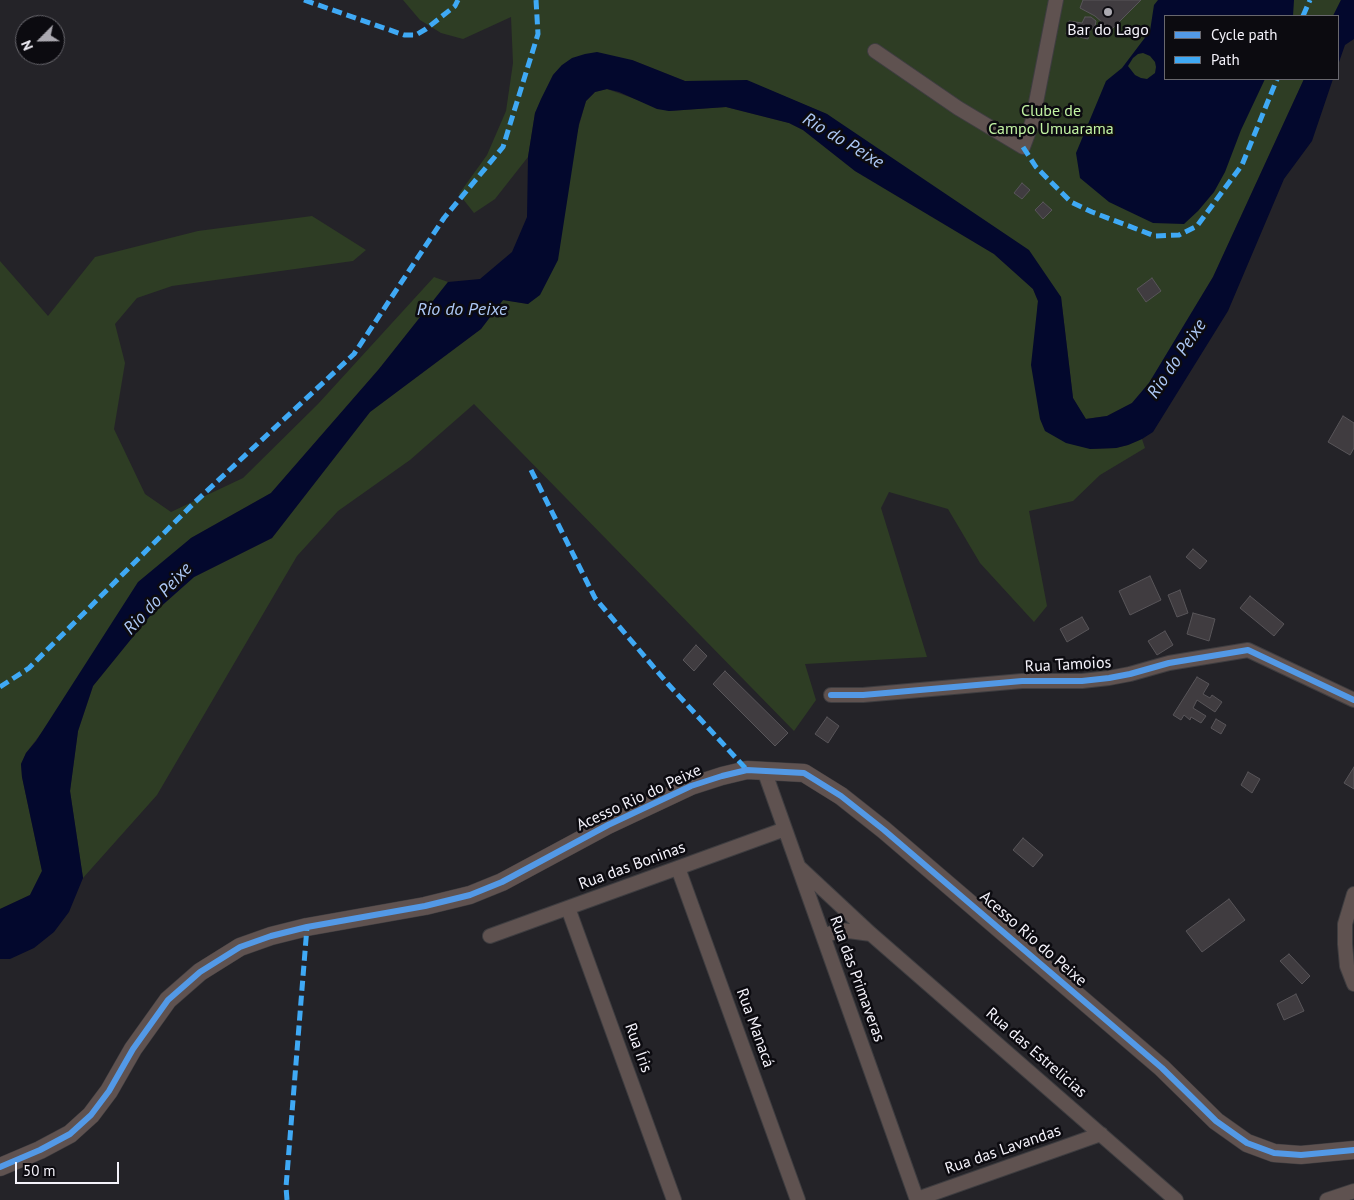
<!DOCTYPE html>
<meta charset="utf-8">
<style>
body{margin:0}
#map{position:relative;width:1354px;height:1200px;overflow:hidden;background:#242328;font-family:"PT Sans",sans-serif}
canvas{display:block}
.legend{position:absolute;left:1164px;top:15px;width:175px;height:65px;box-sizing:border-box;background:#0c0b10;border:1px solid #69686e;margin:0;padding:6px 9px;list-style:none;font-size:15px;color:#f5f3fb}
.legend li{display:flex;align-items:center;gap:10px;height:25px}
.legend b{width:25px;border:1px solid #69686e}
.north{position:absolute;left:15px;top:15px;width:50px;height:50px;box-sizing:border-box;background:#0c0b10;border:1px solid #69686e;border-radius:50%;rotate:247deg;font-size:14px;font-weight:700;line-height:20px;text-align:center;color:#f5f3fb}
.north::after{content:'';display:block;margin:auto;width:18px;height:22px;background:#acaab1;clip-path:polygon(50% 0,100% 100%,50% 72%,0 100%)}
.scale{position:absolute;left:15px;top:1162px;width:104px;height:22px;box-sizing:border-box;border:2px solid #f5f3fb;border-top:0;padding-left:6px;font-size:15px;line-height:18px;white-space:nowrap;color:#f5f3fb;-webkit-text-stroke:4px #0c0b10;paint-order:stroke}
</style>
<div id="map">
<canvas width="1354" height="1200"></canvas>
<ul class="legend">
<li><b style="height:6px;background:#5399e6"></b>Cycle path</li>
<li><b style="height:6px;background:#3fa9f5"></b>Path</li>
</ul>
<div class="north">N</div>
<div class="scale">50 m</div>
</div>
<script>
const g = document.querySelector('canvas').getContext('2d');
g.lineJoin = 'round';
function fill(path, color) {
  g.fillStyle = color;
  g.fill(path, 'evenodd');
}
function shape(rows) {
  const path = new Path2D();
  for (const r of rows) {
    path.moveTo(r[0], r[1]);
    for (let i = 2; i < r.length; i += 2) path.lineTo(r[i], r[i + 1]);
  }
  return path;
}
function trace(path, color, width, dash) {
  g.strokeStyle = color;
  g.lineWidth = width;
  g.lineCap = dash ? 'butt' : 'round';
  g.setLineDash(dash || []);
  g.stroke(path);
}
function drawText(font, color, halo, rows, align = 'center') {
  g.font = font + ' "PT Sans",sans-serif';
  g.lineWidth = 5;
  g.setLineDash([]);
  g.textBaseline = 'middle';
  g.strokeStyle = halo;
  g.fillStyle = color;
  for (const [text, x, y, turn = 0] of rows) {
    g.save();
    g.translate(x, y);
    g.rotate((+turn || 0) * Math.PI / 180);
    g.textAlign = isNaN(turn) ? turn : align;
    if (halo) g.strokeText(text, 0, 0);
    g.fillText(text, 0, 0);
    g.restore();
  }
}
fill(shape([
 [403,0,1341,0,1333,16,1165,16,1165,79,1304,79,1213,277,1149,383,1132,403,1107,416,1085,419,1073,398,1061,297,827,114,747,81,685,81,632,60,562,65,553,75,535,113,528,157,495,199,474,213,459,194,487,155,506,111,513,63,511,17,463,39,441,33,420,20],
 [607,89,669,111,726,107,789,123,803,130,855,171,994,254,1033,289,1038,301,1037,313,1090,449,1116,448,1128,445,1142,439,1145,448,1100,475,1073,501,1029,511,1047,606,1034,622,980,563,948,509,889,492,881,508,927,657,805,664,816,700,794,731,474,404,410,460,338,511,297,556,157,795,83,878,70,791,78,731,93,686,149,617,194,577,272,538,370,412,481,329,503,300,528,304,586,101,595,92],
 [312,216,366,250,353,261,172,286,137,298,115,324,125,363,114,429,145,494,171,512,243,478,318,404,434,277,448,282,379,369,271,493,191,538,26,753,21,764,22,777,42,871,30,895,0,909,0,261,48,316,95,257,198,231]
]), '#2e3d24');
fill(shape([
 [1158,0,1294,0,1293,16,1165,16,1165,79,1265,79,1241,130,1225,172,1214,192,1198,211,1184,224,1153,223,1109,202,1080,178,1076,153,1106,81,1122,68,1150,31,1154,5],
 [1143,53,1150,56,1155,62,1156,67,1155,73,1147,79,1141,78,1135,75,1128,66,1133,58,1138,54],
 [1341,0,1354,0,1354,39,1345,45,1338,65,1338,16,1333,16],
 [597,52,632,60,685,81,747,80,827,114,1029,250,1061,297,1073,398,1086,419,1107,416,1132,403,1149,383,1213,277,1304,79,1333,79,1312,141,1284,179,1228,311,1153,432,1142,439,1128,445,1116,448,1090,449,1066,443,1045,431,1040,419,1031,365,1038,301,1033,289,994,254,855,171,803,130,789,123,726,107,669,111,657,109,619,92,607,89,595,92,586,101,579,124,558,260,540,295,528,304,503,300,481,329,370,412,272,538,194,577,149,617,93,686,78,731,70,791,83,878,69,912,54,932,34,948,10,959,0,959,0,909,30,895,42,871,22,777,21,764,26,753,36,741,138,582,191,538,271,493,379,369,448,282,480,279,512,252,527,217,528,157,535,113,541,99,553,75,562,65,572,58,585,54]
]), '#03082d');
const building = shape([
 [1083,0,1141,0,1111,30,1095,16,1080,8,1083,0],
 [1085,17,1091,17,1096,21,1095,26,1090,30,1088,39,1066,34,1069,21,1082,23,1085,17],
 [1022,183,1030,190,1022,199,1014,193,1022,183],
 [1043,202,1052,210,1043,219,1035,210,1043,202],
 [1152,278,1161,291,1146,302,1137,289,1152,278],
 [1343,416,1354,423,1354,448,1350,455,1328,442,1343,416],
 [1193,549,1207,561,1200,569,1186,557,1193,549],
 [1150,576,1161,600,1130,615,1119,591,1150,576],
 [1180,590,1188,613,1177,617,1168,595,1180,590],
 [1250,596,1284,624,1274,636,1240,608,1250,596],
 [1193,613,1215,619,1209,641,1187,634,1193,613],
 [1082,617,1089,629,1067,642,1060,629,1082,617],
 [1165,631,1173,645,1157,655,1148,641,1165,631],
 [696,645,707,656,694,671,683,660,696,645],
 [725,671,788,733,775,746,713,684,725,671],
 [1197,677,1209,684,1203,694,1210,698,1212,695,1222,702,1215,712,1197,700,1193,708,1206,716,1201,723,1191,717,1190,720,1184,715,1181,720,1173,715,1197,677],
 [827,717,839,726,828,743,815,734,827,717],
 [1216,719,1226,725,1221,734,1211,728,1216,719],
 [1354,767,1354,789,1344,783,1354,767],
 [1248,772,1260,779,1252,793,1241,785,1248,772],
 [1023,838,1043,855,1033,867,1013,850,1023,838],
 [1229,899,1245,920,1202,952,1186,931,1229,899],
 [1289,954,1310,976,1302,984,1280,961,1289,954],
 [1296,994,1304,1011,1284,1020,1277,1004,1296,994]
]);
fill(building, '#403c40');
trace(building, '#585559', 1);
const minor = shape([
 [875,51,958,108,1023,147,1032,123,1056,0],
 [831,695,863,695,1022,681,1082,681,1109,678,1130,674,1169,663,1248,650,1354,700],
 [764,770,917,1200],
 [798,866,871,934,1176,1200],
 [678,868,798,1200],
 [1354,894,1345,924,1345,944,1347,966,1354,984],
 [568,908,674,1200],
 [490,936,785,829],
 [823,936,841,930,871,934],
 [917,1199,1101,1134],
 [1327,1200,1354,1191]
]);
const tertiary = shape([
 [0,1167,40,1150,70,1134,91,1115,109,1091,133,1049,168,1000,200,972,240,947,271,936,307,927,425,906,470,895,502,882,608,825,691,786,722,776,747,770,804,773,841,796,884,830,1162,1068,1216,1121,1247,1143,1274,1153,1301,1155,1354,1150]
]);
trace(minor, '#3e3d40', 16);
trace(tertiary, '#3e3d40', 19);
trace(minor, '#5f5250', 14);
trace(tertiary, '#5f5250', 18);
trace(shape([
 [304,0,404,35,416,35,426,29,455,6,458,0],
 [1303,16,1310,0],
 [1023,147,1036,167,1071,202,1092,212,1155,236,1179,235,1197,226,1242,165,1277,79],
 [531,470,595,598,668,684,747,770],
 [0,687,29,668,194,503,354,354,444,218,503,147,538,34,536,0],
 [287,1200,286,1187,307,927]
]), '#3fa9f5', 5, [10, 5]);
trace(shape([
 [831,695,863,695,1022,681,1082,681,1109,678,1130,674,1169,663,1248,650,1354,700],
 [0,1167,40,1150,70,1134,91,1115,109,1091,133,1049,168,1000,200,972,240,947,271,936,307,927,425,906,470,895,502,882,608,825,691,786,722,776,747,770,804,773,841,796,884,830,1162,1068,1216,1121,1247,1143,1274,1153,1301,1155,1354,1150]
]), '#5399e6', 6);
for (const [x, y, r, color] of [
 [1108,12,5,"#acaab1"]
]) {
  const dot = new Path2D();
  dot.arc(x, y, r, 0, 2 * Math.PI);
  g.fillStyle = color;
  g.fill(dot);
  trace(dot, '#0c0b10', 2);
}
drawText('16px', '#f5f3fb', '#0c0b10', [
 ["Bar do Lago",1108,30]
]);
drawText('16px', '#c2f3a3', '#0c0b10', [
 ["Clube de",1051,111],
 ["Campo Umuarama",1051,129]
]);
drawText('16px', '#f5f3fb', '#0c0b10', [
 ["Rua Tamoios",1068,665,-3],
 ["Acesso Rio do Peixe",639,798,-25],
 ["Rua das Boninas",632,866,-20],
 ["Acesso Rio do Peixe",1033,939,41],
 ["Rua das Primaveras",857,979,70],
 ["Rua Manacá",755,1028,70],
 ["Rua Íris",638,1048,70],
 ["Rua das Estrelicias",1036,1053,41],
 ["Rua das Lavandas",1003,1150,-19]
]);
drawText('italic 18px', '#adc8f5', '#0c0b10', [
 ["Rio do Peixe",843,141,31],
 ["Rio do Peixe",462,310],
 ["Rio do Peixe",1177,359,-56],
 ["Rio do Peixe",158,599,-47]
]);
</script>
